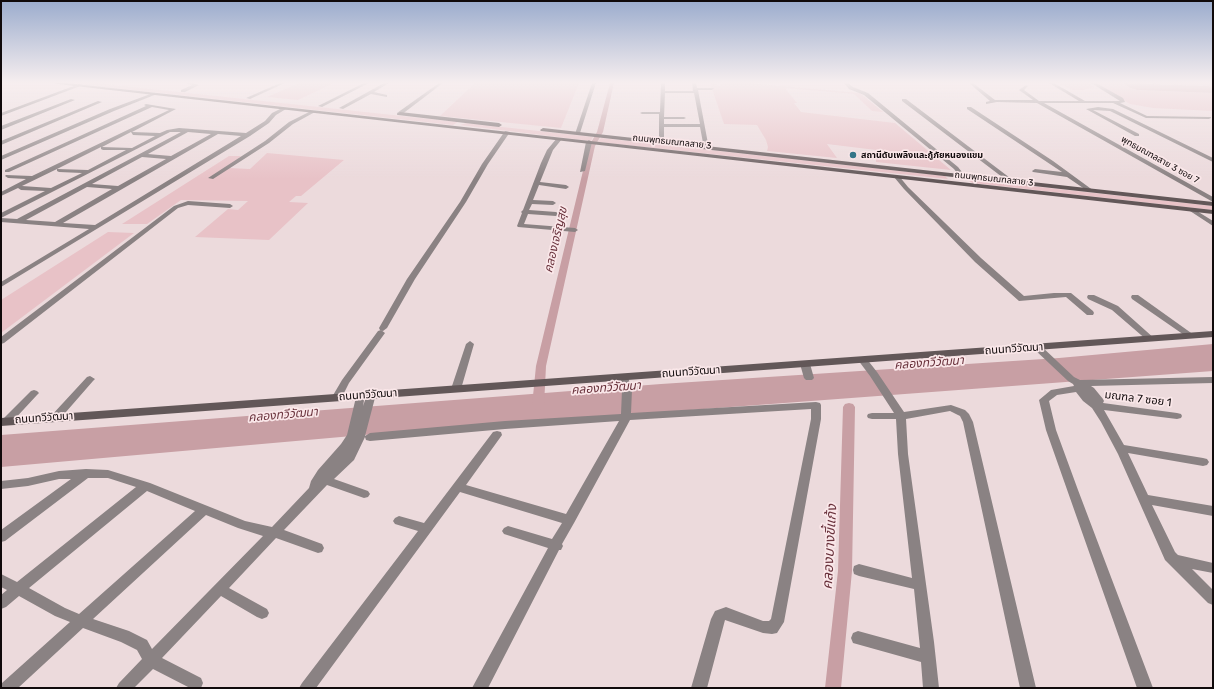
<!DOCTYPE html>
<meta charset="utf-8">
<style>
body{margin:0}
#map{position:relative;width:1214px;height:689px;overflow:hidden;background:#ecdadc;font-family:Rubik,sans-serif}
canvas{display:block}
.frame{position:absolute;inset:0;border:2px solid #100a0b;pointer-events:none}
</style>
<div id="map">
<canvas width="1214" height="689"></canvas>
<div class="frame"></div>
</div>
<script>
const g = document.querySelector('canvas').getContext('2d');
g.lineJoin = 'round';
function fill(path, color) {
  g.fillStyle = color;
  g.fill(path, 'evenodd');
}
function shape(rows) {
  const path = new Path2D();
  for (const r of rows) {
    path.moveTo(r[0], r[1]);
    for (let i = 2; i < r.length; i += 2) path.lineTo(r[i], r[i + 1]);
  }
  return path;
}
function trace(path, color, width, dash) {
  g.strokeStyle = color;
  g.lineWidth = width;
  g.lineCap = dash ? 'butt' : 'round';
  g.setLineDash(dash || []);
  g.stroke(path);
}
function drawText(font, color, halo, rows, align = 'center') {
  g.font = font + ' Rubik,"Noto Sans Thai",sans-serif';
  g.lineWidth = 3.5;
  g.setLineDash([]);
  g.textBaseline = 'middle';
  g.strokeStyle = halo;
  g.fillStyle = color;
  for (const [text, x, y, turn = 0] of rows) {
    g.save();
    g.translate(x, y);
    g.rotate((+turn || 0) * Math.PI / 180);
    g.textAlign = isNaN(turn) ? turn : align;
    if (halo) g.strokeText(text, 0, 0);
    g.fillText(text, 0, 0);
    g.restore();
  }
}
fill(shape([
 [69,83,96,83,458,122,453,125],
 [299,83,334,83,298,100,267,97],
 [475,83,579,83,561,128,440,116],
 [710,83,716,83,715,84,719,86,722,83,749,83,860,93,883,112,872,111,854,94,785,88,797,103,794,103,801,112,895,123,951,170,876,162,876,150,827,144,837,158,767,151,768,147,766,140,757,125,724,124],
 [1058,83,1088,83,1095,87,1083,90,1072,90],
 [1095,83,1123,83,1130,88,1137,90,1213,93,1213,111,1153,108,1130,104],
 [1131,83,1213,83,1213,88,1209,86],
 [466,123,593,137,591,141,460,125],
 [601,138,945,176,948,179,597,142],
 [267,153,344,160,301,196,296,196,289,202,308,203,269,240,195,237,228,209,238,210,248,201,181,200,147,224,122,224,229,156,241,156,229,168,250,169],
 [975,180,1213,206,1213,210,973,183,969,181],
 [108,232,134,233,1,333,1,300]
]), '#e8c2c7');
fill(shape([
 [1123,83,1209,86,1213,88,1213,93,1137,90,1130,88],
 [1213,344,1213,371,409,431,1,467,1,435,661,384,1059,358]
]), '#c89fa4');
fill(shape([
 [610,83,614,83,603,132,595,146,546,366,544,406,542,409,538,410,534,409,532,406,536,366,589,146,597,132,610,83],
 [849,403,853,404,855,407,852,571,841,688,825,688,838,571,843,407,845,404,849,403]
]), '#c89fa4');
fill(shape([
 [185,83,192,83,199,85,185,92,181,92,181,90,192,85,185,83],
 [280,83,285,83,250,99,246,98,280,83],
 [364,83,369,83,322,107,318,106,364,83],
 [384,83,389,83,374,92,387,95,387,97,371,94,343,109,339,108,384,83],
 [439,83,443,83,401,115,397,115,397,113,439,83],
 [592,83,596,83,580,133,575,134,592,83],
 [661,83,665,83,665,91,693,91,692,83,696,83,697,88,714,88,712,90,698,90,709,149,704,148,700,127,664,127,664,143,659,144,659,114,642,114,640,113,642,112,660,112,661,83],
 [665,93,694,93,700,124,664,124,664,119,684,119,686,118,684,117,664,117,665,93],
 [844,83,848,83,853,87,868,93,958,167,965,176,964,177,960,177,954,169,864,95,849,89,844,83],
 [969,83,973,83,995,100,1033,100,1019,90,1026,85,1028,86,1024,90,1039,101,1079,101,1049,83,1054,83,1085,101,1120,101,1091,83,1096,83,1123,98,1125,102,1120,103,1147,116,1211,117,1211,118,1209,119,1146,118,1113,103,1044,103,1213,197,1213,202,1037,103,997,102,986,104,986,102,990,101,969,83],
 [79,84,83,85,1,116,1,113,79,84],
 [153,93,157,94,114,111,1,160,1,156,110,109,153,93],
 [71,99,75,100,1,130,1,126,71,99],
 [902,99,906,99,1014,181,1014,183,1010,183,902,101,902,99],
 [98,101,102,102,1,145,1,141,98,101],
 [146,104,176,109,132,132,160,133,167,130,179,128,246,133,265,121,272,113,282,108,286,109,276,115,269,123,250,136,1,287,1,282,89,229,1,222,1,213,45,191,21,190,18,188,1,196,1,192,26,179,8,178,5,176,6,175,32,176,169,110,152,107,9,172,5,172,5,170,146,106,144,105,146,104],
 [131,132,133,135,155,136,132,148,102,147,131,132],
 [170,132,181,132,17,219,1,218,170,132],
 [188,132,211,134,171,156,148,154,188,132],
 [218,134,241,136,95,225,63,223,218,134],
 [101,147,101,149,103,150,126,150,88,170,57,169,101,147],
 [142,157,166,159,118,186,92,184,142,157],
 [57,169,57,171,59,172,82,173,51,188,22,186,57,169],
 [87,187,112,189,55,222,26,220,87,187],
 [967,107,971,107,1053,161,1094,191,1089,192,1067,177,1033,172,1032,171,1035,169,1062,172,967,109,967,107],
 [1098,107,1113,109,1213,158,1213,162,1110,111,1093,110,1139,134,1139,136,1135,136,1086,109,1098,107],
 [311,111,315,112,293,124,269,143,213,179,208,178,265,141,289,122,311,111],
 [505,131,510,132,488,164,466,202,415,279,387,328,383,331,380,330,379,328,407,279,460,202,482,164,505,131],
 [557,138,562,139,553,150,540,182,566,185,569,187,566,189,539,185,533,200,553,201,556,203,553,205,532,204,529,210,556,212,559,214,556,216,528,214,524,224,575,228,578,230,575,232,518,227,517,226,522,213,521,212,523,210,541,163,547,150,557,138],
 [589,140,592,142,585,171,580,172,586,142,589,140],
 [895,176,899,176,908,187,981,258,1024,296,1054,293,1071,293,1093,311,1094,313,1093,315,1087,315,1066,297,1019,301,975,262,904,189,894,177,895,176],
 [188,201,230,204,233,206,230,208,188,205,178,208,4,343,1,344,1,337,174,206,188,201],
 [1192,208,1213,221,1213,226,1190,211,1189,210,1192,208],
 [1088,295,1094,295,1118,306,1155,339,1154,341,1148,341,1112,310,1088,299,1087,297,1088,295],
 [1132,295,1138,295,1194,335,1193,337,1187,337,1132,299,1131,297,1132,295],
 [381,330,385,333,349,383,341,399,333,399,332,397,342,380,378,331,381,330],
 [470,341,474,344,461,389,456,392,453,391,451,389,466,344,470,341],
 [1037,344,1040,345,1074,377,1080,380,1213,377,1213,383,1091,386,1094,388,1103,399,1104,401,1103,403,1177,413,1181,414,1182,416,1181,418,1177,419,1104,410,1124,445,1203,458,1207,459,1209,462,1207,465,1203,466,1128,453,1148,495,1213,506,1213,516,1152,505,1175,552,1178,555,1213,563,1213,573,1192,569,1213,590,1213,605,1208,603,1165,560,1118,454,1101,422,1092,408,1083,401,1076,392,1057,395,1049,401,1056,430,1078,490,1153,688,1137,688,1046,430,1039,400,1051,390,1074,386,1073,384,1068,381,1034,349,1032,347,1037,344],
 [863,357,866,358,877,372,904,412,951,405,965,410,969,414,973,422,1036,688,1020,688,963,422,960,416,950,411,906,419,908,454,934,642,939,688,923,688,921,662,853,643,851,638,853,633,858,631,920,648,914,589,859,576,854,574,853,570,854,566,859,564,912,578,898,454,896,419,872,419,868,418,867,416,868,414,872,413,894,413,870,376,858,360,863,357],
 [805,361,810,364,814,378,812,380,806,380,804,378,800,364,805,361],
 [623,374,628,377,632,390,631,413,816,402,820,403,821,405,821,419,784,622,777,633,772,634,763,633,725,620,707,688,691,688,711,619,715,611,726,607,763,621,769,621,771,619,811,419,811,409,630,420,574,523,562,544,563,546,561,550,559,550,488,688,472,688,548,548,504,534,502,531,504,528,508,526,552,539,562,523,460,492,316,688,299,688,302,683,418,531,395,524,393,521,395,518,399,516,424,523,493,432,497,431,501,432,502,435,466,485,566,514,619,421,505,429,370,441,366,440,365,437,354,460,334,479,368,491,370,494,368,497,364,498,327,485,284,530,322,544,324,548,322,552,318,553,276,538,229,588,267,609,269,613,267,617,262,619,257,617,221,596,162,658,201,678,203,683,201,688,190,688,153,669,134,688,116,688,119,683,142,659,137,650,121,642,83,628,18,688,1,688,2,683,70,622,55,616,19,596,6,607,1,609,1,595,7,590,1,587,1,574,17,582,136,487,108,478,88,478,5,541,1,542,1,530,71,479,59,479,28,486,1,489,1,481,28,478,59,471,86,469,108,470,150,483,245,521,272,527,309,488,311,481,318,470,341,444,347,435,357,393,363,393,365,395,363,406,368,392,374,392,376,394,365,436,370,433,505,421,621,414,622,390,618,377,623,374],
 [147,491,195,511,79,614,65,608,29,588,147,491],
 [206,515,238,528,263,536,152,649,147,640,129,631,93,619,206,515],
 [90,376,95,379,93,381,59,420,51,420,50,418,51,416,87,377,90,376],
 [34,390,37,391,39,393,37,395,11,423,3,423,2,421,3,419,31,391,34,390]
]), '#8a8283');
fill(shape([
 [55,83,67,83,1213,210,1213,214,57,84,55,83],
 [400,112,499,123,502,125,499,127,398,115,397,114,400,112],
 [543,128,1213,202,1213,206,541,131,540,130,543,128],
 [1213,331,1213,337,1,426,1,418,1213,331]
]), '#625758');
const sky = g.createLinearGradient(0, 0, 0, 179);
sky.addColorStop(0, '#9baccd');
sky.addColorStop(0.46, '#f6eeef');
sky.addColorStop(1, '#f6eeef00');
g.fillStyle = sky;
g.fillRect(0, 0, 1214, 179);
for (const [x, y, r, color] of [
 [853,155,4,"#347588"]
]) {
  const dot = new Path2D();
  dot.arc(x, y, r, 0, 2 * Math.PI);
  g.fillStyle = color;
  g.fill(dot);
  trace(dot, '#fae7e9', 1.5);
}
drawText('9px', '#100a0b', '#fae7e9', [
 ["ถนนพุทธมณฑลสาย 3",672,142,6],
 ["พุทธมณฑลสาย 3 ซอย 7",1160,160,29],
 ["ถนนพุทธมณฑลสาย 3",994,179,6]
]);
drawText('bold 9px', '#100a0b', '#fae7e9', [
 ["สถานีดับเพลิงและกู้ภัยหนองแขม",861,155]
], 'left');
drawText('11px', '#100a0b', '#fae7e9', [
 ["ถนนทวีวัฒนา",1014,349,-4],
 ["ถนนทวีวัฒนา",691,372,-4],
 ["ถนนทวีวัฒนา",368,395,-4],
 ["มณฑล 7 ซอย 1",1138,399,7],
 ["ถนนทวีวัฒนา",44,418,-4]
]);
drawText('italic 12px', '#69323c', '#fae7e9', [
 ["คลองเจริญสุข",556,240,-77],
 ["คลองทวีวัฒนา",929,363,-4],
 ["คลองทวีวัฒนา",606,388,-4],
 ["คลองทวีวัฒนา",283,415,-5]
]);
drawText('italic 14px', '#69323c', '#fae7e9', [
 ["คลองบางขี้แก้ง",830,547,-87]
]);
</script>
